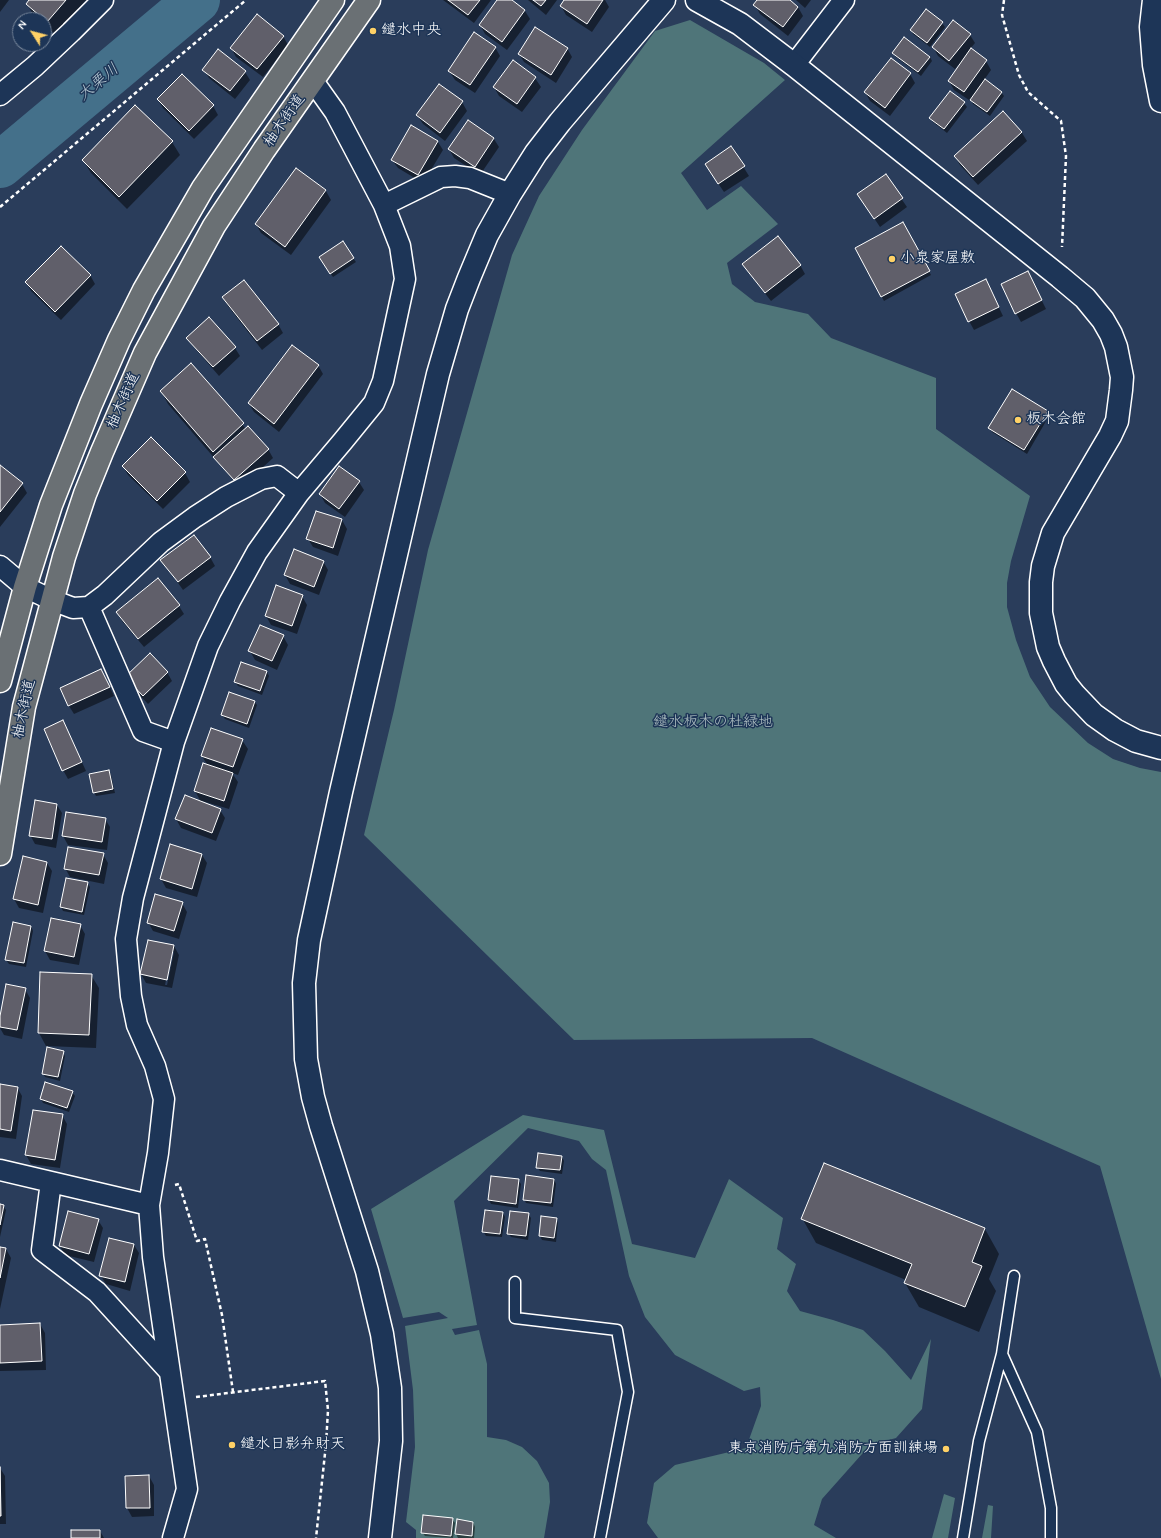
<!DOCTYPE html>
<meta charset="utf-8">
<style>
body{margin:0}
#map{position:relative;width:1161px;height:1538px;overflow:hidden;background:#2a3d5b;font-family:Mynerve,sans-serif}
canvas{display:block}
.north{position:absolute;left:12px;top:12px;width:40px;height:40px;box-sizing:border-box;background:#1d3557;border:1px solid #77869a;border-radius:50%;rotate:306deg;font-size:11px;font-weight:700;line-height:16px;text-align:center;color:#fff}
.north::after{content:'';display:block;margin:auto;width:14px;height:18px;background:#ffd166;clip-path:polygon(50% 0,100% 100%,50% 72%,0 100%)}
</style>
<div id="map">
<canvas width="1161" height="1538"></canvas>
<div class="north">N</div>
</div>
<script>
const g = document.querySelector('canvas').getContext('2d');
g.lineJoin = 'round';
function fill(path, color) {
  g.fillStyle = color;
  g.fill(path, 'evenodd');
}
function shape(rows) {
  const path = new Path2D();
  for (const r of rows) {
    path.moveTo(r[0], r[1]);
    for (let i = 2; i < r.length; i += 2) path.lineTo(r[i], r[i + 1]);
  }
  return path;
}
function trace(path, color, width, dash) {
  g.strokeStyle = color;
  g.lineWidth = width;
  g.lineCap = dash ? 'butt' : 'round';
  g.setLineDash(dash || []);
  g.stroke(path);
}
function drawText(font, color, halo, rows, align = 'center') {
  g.font = font + ' Mynerve,"Klee One",sans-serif';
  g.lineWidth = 3;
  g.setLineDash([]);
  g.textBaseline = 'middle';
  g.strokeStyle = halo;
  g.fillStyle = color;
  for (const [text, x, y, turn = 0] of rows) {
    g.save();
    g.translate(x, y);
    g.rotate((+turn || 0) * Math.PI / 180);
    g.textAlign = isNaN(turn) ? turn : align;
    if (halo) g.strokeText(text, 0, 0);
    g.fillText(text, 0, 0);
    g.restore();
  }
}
fill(shape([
 [690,20,764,63,785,80,681,173,707,210,741,186,778,224,727,263,732,284,755,302,808,314,831,338,936,378,936,429,1030,496,1011,561,1007,583,1007,607,1016,640,1030,677,1050,707,1088,743,1113,759,1140,768,1161,772,1161,1379,1100,1166,812,1038,574,1040,364,835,394,710,428,550,512,255,539,196,582,130,655,31],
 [523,1115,604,1130,632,1244,695,1258,729,1179,783,1218,777,1249,796,1264,787,1291,800,1311,833,1320,863,1330,885,1351,911,1380,931,1339,922,1409,896,1438,870,1445,822,1499,814,1525,836,1538,658,1538,647,1523,654,1483,675,1465,746,1448,761,1406,760,1387,744,1391,675,1355,645,1317,629,1276,606,1170,592,1159,579,1141,528,1128,454,1201,477,1325,452,1329,455,1335,479,1330,487,1364,487,1437,506,1440,522,1447,537,1461,549,1483,550,1502,544,1538,416,1538,416,1530,406,1522,415,1447,413,1390,405,1326,448,1318,439,1312,403,1318,371,1209],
 [944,1494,955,1498,948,1538,932,1538],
 [988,1505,993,1506,991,1538,982,1538]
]), '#4f7579');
fill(shape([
 [0,0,9,0,0,12],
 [31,0,86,0,55,34,44,25,44,20,38,20,35,18,27,4],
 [443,0,491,0,474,23],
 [499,0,510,0,525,11,530,19,507,50,485,34,480,25],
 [528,0,557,0,546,15],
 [565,0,605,0,609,7,592,32,566,15,561,6],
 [759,0,788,0,798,7,803,16,788,36,760,14,755,5],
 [796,0,811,0,805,8],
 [926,11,942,23,945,27,930,47,913,34,911,30],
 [970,35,975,43,970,49,986,61,991,70,984,80,1001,92,1004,96,990,116,973,104,971,99,969,100,954,90,949,81,960,65,959,64,955,69,938,56,933,47],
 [283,36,288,45,263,77,236,57,231,48],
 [495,47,500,56,475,93,455,80,449,71],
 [567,48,572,57,556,83,524,62,519,54],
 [893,53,930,57,932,61,921,76,896,57],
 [513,62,535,78,541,87,522,112,499,96,494,87],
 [204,70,245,72,250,80,235,99,209,78],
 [910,74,915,83,890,116,870,101,865,92],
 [158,100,213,106,218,115,194,139,163,108],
 [462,102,467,111,445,141,423,124,417,115],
 [964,103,967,107,947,133,933,122,931,118],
 [136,106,172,142,180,155,127,209,91,173,83,160],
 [1003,112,1022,133,1027,141,978,185,960,165,955,156],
 [468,121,494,139,499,147,480,175,454,158,449,149],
 [438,142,443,150,423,183,398,168,392,160],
 [731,147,749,176,724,192,711,173],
 [296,169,326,191,331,200,291,255,261,233,256,224],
 [885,175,907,207,880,227,858,194],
 [903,223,931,275,884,301,856,249],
 [353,258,356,262,333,277,322,262],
 [744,264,800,265,805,274,771,301,749,273],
 [90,275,95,284,61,320,31,291,26,282],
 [1032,281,1046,309,1021,322,1016,313],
 [990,289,1003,316,974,330,969,321],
 [223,298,278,324,283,333,262,350,228,306],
 [188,338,235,348,240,356,219,376,193,346],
 [191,364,246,429,268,449,273,458,240,488,168,404,161,391],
 [318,365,323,374,279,432,254,412,249,404],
 [1047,412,1049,416,1027,454,992,432,990,428],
 [151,438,185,473,190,482,163,509,128,475,123,466],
 [0,466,22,484,27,493,0,527],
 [359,482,364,490,345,517,325,503,320,494],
 [342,520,347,529,338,556,313,547,308,539],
 [210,557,215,566,183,590,162,560],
 [323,561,328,570,319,595,290,584,285,575],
 [302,596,307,605,297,634,271,625,266,616],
 [179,606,184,614,144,647,122,621,117,612],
 [283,636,288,645,277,670,255,660,250,651],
 [242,663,267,672,269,676,262,695,238,686,235,682],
 [167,672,172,681,148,704,131,686],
 [106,679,114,696,74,714,69,706],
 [254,701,257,705,249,728,225,719,222,715],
 [63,721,86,771,68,779,63,770],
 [242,740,248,749,238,775,232,773,238,782,229,809,202,801,201,802,220,810,225,818,216,841,181,828,176,819,201,802,195,791,208,766,202,756],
 [109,771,111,775,115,793,96,796,94,792],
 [57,805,62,813,56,848,35,844,30,835],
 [105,819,110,827,107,850,68,845,63,836],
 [103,854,108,863,104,884,70,877,65,868],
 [202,855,207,863,197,897,166,888,161,879],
 [47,863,52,871,43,913,19,908,14,899],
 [87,883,90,887,84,915,63,911,61,907],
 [182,903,187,912,179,939,153,931,148,922],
 [80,925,85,934,79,965,50,960,45,951],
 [31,926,33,931,26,967,9,964,6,960],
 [149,941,174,946,179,955,172,988,146,983,141,974],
 [172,952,174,952,167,985,165,985],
 [41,973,91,975,99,988,96,1048,46,1046,39,1033],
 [25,989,30,998,22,1039,4,1035,0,1028,0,1022],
 [63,1052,65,1056,60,1081,45,1077,43,1073],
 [0,1085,17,1087,22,1096,16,1139,0,1137],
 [72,1092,75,1096,69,1112,43,1103,41,1099],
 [62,1115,67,1124,60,1168,31,1164,26,1155],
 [562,1157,564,1161,562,1174,540,1171,537,1167],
 [825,1164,985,1229,999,1254,989,1279,996,1291,979,1332,919,1307,905,1283,906,1280,816,1243,802,1218],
 [491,1177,518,1180,521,1184,518,1208,491,1204,489,1200],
 [554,1179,556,1184,553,1207,526,1203,524,1199],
 [0,1205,3,1206,6,1210,0,1237],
 [503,1213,505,1217,502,1237,486,1236,483,1231],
 [528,1214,531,1218,528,1240,511,1237,508,1233],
 [556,1219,558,1223,556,1242,542,1240,540,1236],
 [98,1220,103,1228,94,1262,65,1255,60,1246],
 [134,1245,139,1253,130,1291,106,1284,101,1276],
 [0,1248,6,1249,11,1258,0,1309],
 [40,1324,45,1333,46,1370,0,1371,0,1326],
 [0,1468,5,1476,6,1524,0,1524],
 [149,1476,154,1485,154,1516,132,1517,127,1508,126,1477],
 [452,1519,455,1523,453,1538,425,1536,422,1532],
 [473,1522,475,1527,474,1538,458,1538,456,1534],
 [100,1531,104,1538,72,1538]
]), '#0007');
trace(shape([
 [0,165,197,0]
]), '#44708a', 46);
const building = shape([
 [29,0,66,0,47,22,26,4,29,0],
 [448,0,480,0,468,15,448,0],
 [497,0,512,0,525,10,502,42,479,25,497,0],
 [533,0,546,0,541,6,533,0],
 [564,0,603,0,587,24,560,6,564,0],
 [757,0,790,0,798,7,783,27,753,5,757,0],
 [926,9,943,22,927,43,910,30,926,9],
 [257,14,284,36,257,69,230,48,257,14],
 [953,20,971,34,949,61,932,47,953,20],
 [535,27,568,48,551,75,518,54,535,27],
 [474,32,496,47,470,85,448,71,474,32],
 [904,37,930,57,918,72,892,53,904,37],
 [971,48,987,60,964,92,948,81,971,48],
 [218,49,246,71,230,91,202,70,218,49],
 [891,58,911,73,885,108,864,92,891,58],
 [513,60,536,77,517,104,493,87,513,60],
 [182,74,214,105,189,131,157,99,182,74],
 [985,79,1002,92,987,112,970,100,985,79],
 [439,84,463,101,440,133,416,115,439,84],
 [950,91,965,102,944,129,929,118,950,91],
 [135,105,173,141,119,197,82,160,135,105],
 [1003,111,1022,132,973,177,954,156,1003,111],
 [468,120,494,138,475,167,448,149,468,120],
 [411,125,438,141,418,175,391,160,411,125],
 [731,146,745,166,718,184,705,164,731,146],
 [296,168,326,190,285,247,255,224,296,168],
 [886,174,903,198,874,219,857,194,886,174],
 [903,222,930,271,881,297,855,248,903,222],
 [778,236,801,265,765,293,742,264,778,236],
 [343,241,354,258,330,274,319,257,343,241],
 [61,246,91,275,55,312,25,282,61,246],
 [1028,271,1042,300,1015,314,1001,284,1028,271],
 [986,279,999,307,968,322,955,294,986,279],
 [244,280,279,324,257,341,222,297,244,280],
 [209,317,236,347,213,367,186,338,209,317],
 [292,345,319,365,274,424,248,403,292,345],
 [191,363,244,423,213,452,160,391,191,363],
 [1012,389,1048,411,1024,450,988,428,1012,389],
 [248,426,269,449,234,480,213,457,248,426],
 [151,437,186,472,157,501,122,466,151,437],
 [0,465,23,483,0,512,0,465],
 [339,466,360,481,339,509,319,494,339,466],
 [316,511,342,519,333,548,306,539,316,511],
 [194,535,211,557,178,582,160,560,194,535],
 [294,549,324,561,314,587,284,575,294,549],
 [158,578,180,605,138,639,116,612,158,578],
 [276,585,303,595,292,626,265,616,276,585],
 [260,625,284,635,272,661,248,651,260,625],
 [150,653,168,672,143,696,125,677,150,653],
 [241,662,267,671,260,691,234,682,241,662],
 [101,669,110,687,68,706,60,688,101,669],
 [229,692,255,701,247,724,221,715,229,692],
 [63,720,82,762,62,771,44,729,63,720],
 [211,728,243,739,233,767,201,756,211,728],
 [203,763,233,773,224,801,194,791,203,763],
 [109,770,113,789,93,793,89,774,109,770],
 [185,795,221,809,212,833,175,819,185,795],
 [35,800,57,804,52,839,29,836,35,800],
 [66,812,106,818,102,842,62,836,66,812],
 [170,844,202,854,192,889,160,879,170,844],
 [68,847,104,853,99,875,64,869,68,847],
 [23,856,47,862,38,905,13,899,23,856],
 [66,878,88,882,82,912,60,907,66,878],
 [155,894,183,902,174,931,147,923,155,894],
 [51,918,81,924,74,957,44,951,51,918],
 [13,922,31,926,24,963,5,960,13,922],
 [148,940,174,945,167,980,140,974,148,940],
 [40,972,92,974,89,1035,38,1033,40,972],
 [6,984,26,988,17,1030,0,1027,0,1016,6,984],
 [47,1047,64,1051,58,1077,42,1074,47,1047],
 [45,1082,73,1091,67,1108,40,1099,45,1082],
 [0,1084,18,1087,11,1131,0,1129,0,1084],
 [33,1110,63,1114,55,1160,25,1155,33,1110],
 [538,1153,562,1156,560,1170,536,1168,538,1153],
 [824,1163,985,1228,972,1262,982,1266,965,1307,904,1283,912,1264,801,1219,824,1163],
 [526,1175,554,1179,551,1203,523,1200,526,1175],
 [491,1176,519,1179,516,1204,488,1200,491,1176],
 [0,1204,4,1205,0,1225,0,1204],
 [485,1210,503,1212,500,1234,482,1232,485,1210],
 [68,1211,99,1219,89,1254,59,1246,68,1211],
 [510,1211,529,1213,526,1236,507,1234,510,1211],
 [541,1216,557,1218,554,1238,539,1236,541,1216],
 [109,1238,134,1244,125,1282,99,1276,109,1238],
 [0,1247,6,1248,0,1278,0,1247],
 [40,1323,42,1361,0,1363,0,1325,40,1323],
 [0,1467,1,1516,0,1516,0,1467],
 [149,1475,150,1508,126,1508,125,1476,149,1475],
 [423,1515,453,1518,451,1536,421,1533,423,1515],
 [457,1519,473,1522,472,1536,455,1534,457,1519],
 [71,1530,100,1530,100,1538,71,1538,71,1530]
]);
fill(building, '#605f6a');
trace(building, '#fff', 1);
const lane = shape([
 [515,1282,515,1318,617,1330,628,1392,600,1538],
 [1002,1354,1014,1276],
 [963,1538,979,1441,1002,1354,1037,1432,1051,1508,1051,1538]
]);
const street = shape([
 [794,65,844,0],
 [0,95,35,66,71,32,103,0],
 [384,205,441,177,455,176,470,178,510,194],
 [0,566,25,587,52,600,73,608,89,607,105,595,161,542,195,517,226,497,261,479,277,476,299,493],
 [89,607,143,731,174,742],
 [0,1170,149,1205],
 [51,1182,42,1250,97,1292,169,1371],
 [173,1538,187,1489,153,1257,149,1205,158,1153,164,1099,155,1066,137,1025,131,996,126,939,133,898,174,742,208,646,230,601,257,552,299,493,343,441,374,403,383,381,405,279,400,246,384,205,335,112,313,81]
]);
const secondary = shape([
 [697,0,740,24,794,65,1060,277,1085,298,1103,320,1111,334,1116,347,1122,377,1121,390,1117,421,1110,436,1053,533,1043,566,1041,582,1041,613,1048,647,1054,661,1066,684,1074,694,1094,715,1115,730,1136,741,1161,748],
 [1154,0,1151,27,1154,65,1161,101],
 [380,1538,391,1441,390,1388,382,1334,367,1271,321,1126,313,1097,306,1059,304,983,309,940,341,792,423,438,438,374,457,309,469,278,487,235,510,194,536,153,560,122,664,0]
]);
const primary = shape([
 [0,681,25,587,51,505,91,404,119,340,144,290,203,188,333,0],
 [0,854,24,707,64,557,85,494,102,452,145,353,214,226,264,150,369,0]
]);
trace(lane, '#fff', 13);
trace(street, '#fff', 23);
trace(secondary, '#fff', 25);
trace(primary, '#fff', 25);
trace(shape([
 [1004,0,1002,15,1019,75,1028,92,1061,121,1066,156,1062,247],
 [0,207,246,0],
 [175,1185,179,1184,197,1241,205,1239,222,1315,233,1392],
 [196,1397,325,1381,328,1410,326,1444,316,1538]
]), '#fff', 2.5, [4, 3]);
trace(lane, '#1d3557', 10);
trace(street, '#1d3557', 20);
trace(secondary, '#1d3557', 22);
trace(primary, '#6a7074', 22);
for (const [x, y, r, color] of [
 [373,31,4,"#ffd166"],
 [892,259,4,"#ffd166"],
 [1018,420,4,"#ffd166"],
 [232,1445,4,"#ffd166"],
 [946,1449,4,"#ffd166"]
]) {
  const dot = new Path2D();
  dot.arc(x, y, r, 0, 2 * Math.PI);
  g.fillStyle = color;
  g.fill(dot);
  trace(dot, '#1d3557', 1.5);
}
drawText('15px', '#fff', '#1d3557', [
 ["鑓水中央",381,31],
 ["小泉家屋敷",900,259],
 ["板木会館",1026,420],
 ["鑓水日影弁財天",240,1445],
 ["東京消防庁第九消防方面訓練場",938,1449,"right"]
], 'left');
drawText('15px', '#fff', '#1d3557', [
 ["柚木街道",285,121,-55],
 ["柚木街道",124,401,-66],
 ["柚木街道",25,709,-78]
]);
drawText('15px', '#b0c1c3', '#1d3557', [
 ["鑓水板木の杜緑地",713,723]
]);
drawText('italic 16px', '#b4c6d0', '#1d3557', [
 ["大栗川",99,83,-40]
]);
</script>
